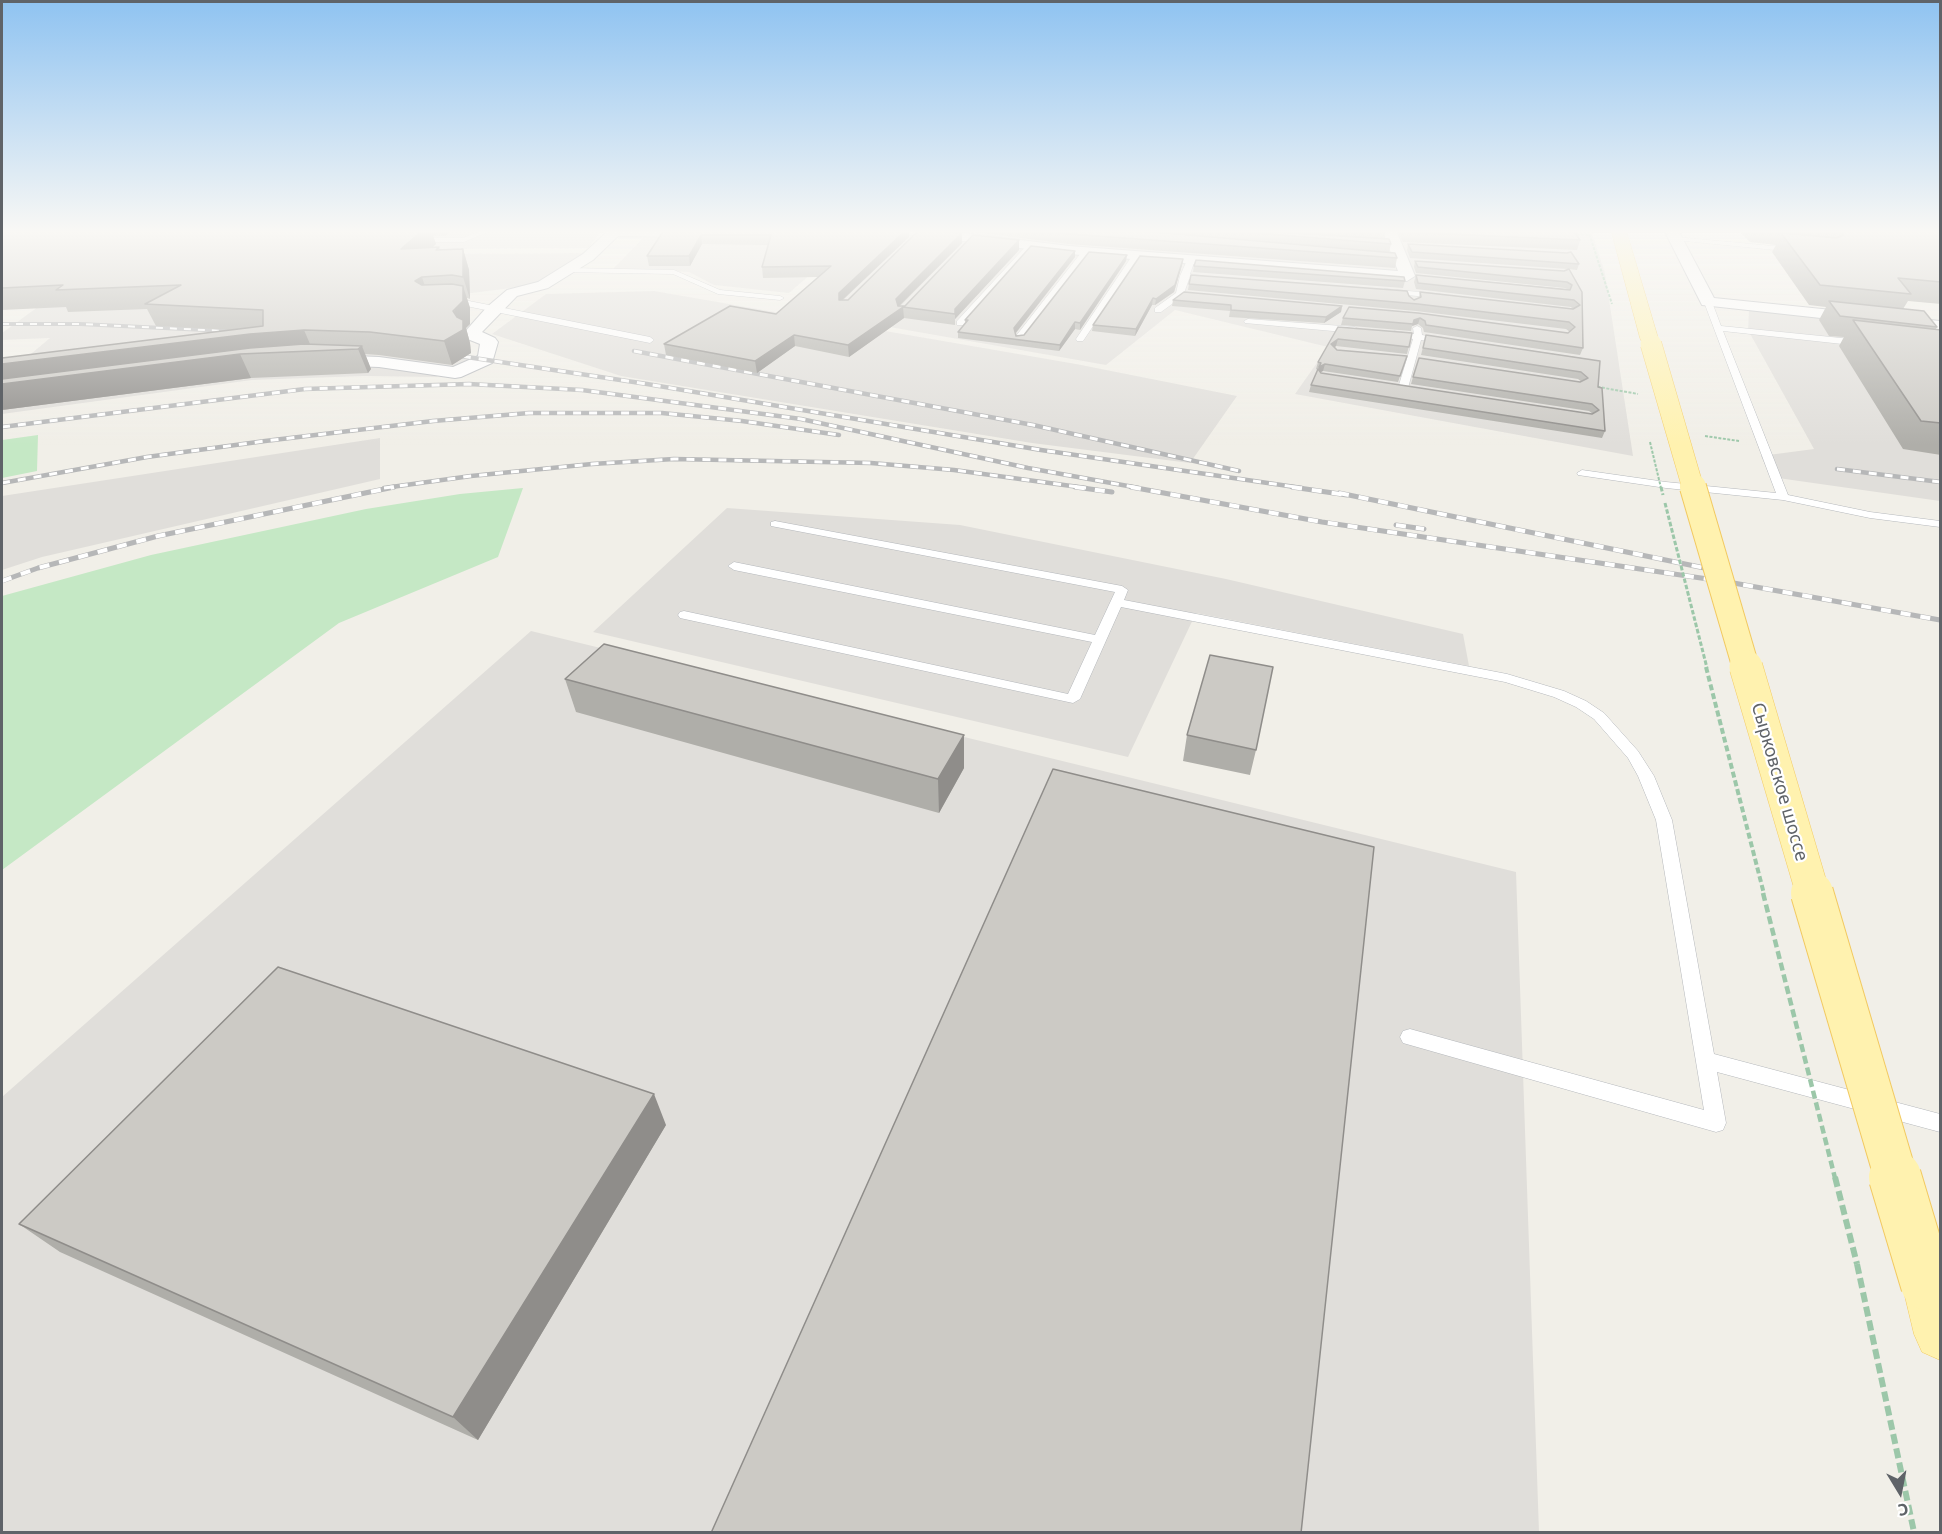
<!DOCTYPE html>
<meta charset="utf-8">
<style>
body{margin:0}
#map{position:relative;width:1942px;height:1534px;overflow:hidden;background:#f1efe8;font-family:"Noto Sans",sans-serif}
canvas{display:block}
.frame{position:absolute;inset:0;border:3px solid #5f6368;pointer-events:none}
.north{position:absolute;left:1870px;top:1462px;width:60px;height:60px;-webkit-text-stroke:4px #fff;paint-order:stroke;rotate:170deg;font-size:16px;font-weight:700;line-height:24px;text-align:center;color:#5f6368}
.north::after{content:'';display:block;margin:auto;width:21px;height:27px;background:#5f6368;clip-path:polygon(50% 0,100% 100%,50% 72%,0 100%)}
</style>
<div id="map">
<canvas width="1942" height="1534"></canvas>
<div class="frame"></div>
<div class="north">С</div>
</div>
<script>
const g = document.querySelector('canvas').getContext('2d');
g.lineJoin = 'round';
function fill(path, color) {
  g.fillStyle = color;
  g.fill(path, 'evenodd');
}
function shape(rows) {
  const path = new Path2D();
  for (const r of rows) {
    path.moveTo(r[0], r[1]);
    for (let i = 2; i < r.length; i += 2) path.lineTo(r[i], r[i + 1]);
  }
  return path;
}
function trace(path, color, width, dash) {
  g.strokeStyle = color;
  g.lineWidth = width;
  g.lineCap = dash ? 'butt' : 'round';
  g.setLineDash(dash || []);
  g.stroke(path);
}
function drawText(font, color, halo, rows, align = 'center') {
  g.font = font + ' "Noto Sans",sans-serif';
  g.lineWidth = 4.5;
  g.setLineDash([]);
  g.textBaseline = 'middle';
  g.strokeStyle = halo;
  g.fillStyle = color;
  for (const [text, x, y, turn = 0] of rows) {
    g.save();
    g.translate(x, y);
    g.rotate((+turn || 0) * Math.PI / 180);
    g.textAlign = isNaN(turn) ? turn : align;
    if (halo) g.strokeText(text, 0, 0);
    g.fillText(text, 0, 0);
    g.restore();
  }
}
fill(shape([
 [77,230,602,230,588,248,34,252],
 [874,230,1591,230,1605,273,1633,456,1295,394,1328,347,1175,310,1106,365,787,309],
 [646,235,853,238,789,293,714,285,689,272,613,269],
 [585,253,535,285,456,295,410,352,469,359,436,377,364,376,252,380,2,414,2,378,50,338,2,340,2,333,108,256],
 [654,291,1076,364,1237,396,1190,463,1032,443,621,376,492,334,546,294],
 [1749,310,1940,330,1940,501,1771,477,1761,456,1814,449,1748,330],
 [380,438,380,479,42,557,2,570,2,496],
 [727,508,960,525,1226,579,1463,634,1469,666,1196,613,1128,757,593,632],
 [531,631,1516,872,1539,1532,2,1532,2,1097]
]), '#e0deda');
fill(shape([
 [38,435,37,471,2,478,2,440],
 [523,488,498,557,339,623,2,870,2,596,151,555,366,509,460,494]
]), '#c5e8c5');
const service = shape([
 [483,230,492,230,464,242,416,242,413,240,416,238,463,238,483,230],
 [1676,237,1795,248,1799,250,1795,252,1674,240,1676,237],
 [1028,244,1034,245,963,325,957,325,957,321,1028,244],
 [1084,249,1091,251,1022,340,1016,340,1016,336,1084,249],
 [1134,253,1141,255,1083,341,1077,341,1076,339,1134,253],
 [1188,258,1195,260,1190,274,1214,278,1210,280,1189,279,1183,296,1161,312,1155,312,1155,308,1176,293,1180,276,1188,258],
 [568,268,674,270,720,290,780,296,784,298,780,300,718,294,673,274,565,272,568,268],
 [1387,289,1440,294,1444,296,1440,298,1384,293,1384,289,1387,289],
 [459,299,650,337,654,340,650,343,446,302,459,299],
 [1708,300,1712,302,1721,326,1861,340,1865,343,1861,346,1723,331,1788,495,1870,512,1940,521,1940,527,1870,518,1783,500,1666,488,1578,475,1577,473,1582,470,1666,482,1776,493,1704,302,1708,300],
 [1248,319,1355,327,1359,330,1355,333,1245,323,1244,321,1248,319],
 [1417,326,1421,328,1422,335,1448,340,1444,343,1421,340,1408,388,1403,391,1398,388,1413,339,1390,334,1394,331,1414,334,1413,328,1417,326],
 [775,521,1122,586,1128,590,1124,600,1507,674,1564,691,1586,701,1604,713,1638,751,1654,776,1672,820,1714,1054,1940,1114,1940,1132,1717,1072,1726,1123,1723,1130,1716,1132,1403,1043,1400,1037,1403,1031,1410,1029,1704,1110,1656,820,1638,776,1628,758,1594,719,1576,707,1554,697,1505,682,1121,607,1080,699,1073,703,680,618,678,615,680,612,684,611,1068,694,1092,642,734,570,728,566,734,562,1095,635,1115,592,771,526,771,522,775,521]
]);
const minor = shape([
 [609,230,707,230,709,233,702,237,618,236,593,260,548,288,517,296,482,332,495,338,498,342,492,363,461,377,455,378,379,367,327,365,321,364,318,360,321,356,327,355,379,357,453,367,478,356,480,344,465,338,463,334,487,307,507,290,538,282,583,254,609,230],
 [897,230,939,230,1069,246,1398,271,1382,230,1396,230,1415,276,1407,281,1069,254,904,234,897,230],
 [1664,230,1678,230,1714,298,1940,321,1940,331,1702,305,1664,230]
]);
const primary = shape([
 [1611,230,1626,230,1658,338,1656,342,1642,342,1640,338,1611,230],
 [1927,1259,1940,1264,1940,1360,1922,1352,1914,1334,1902,1284,1909,1266,1927,1259]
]);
trace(service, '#b5b8bc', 1);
trace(minor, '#b5b8bc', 2);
trace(primary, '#f2c960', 1);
trace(shape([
 [1588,230,1612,304],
 [1572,234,1589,235],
 [1593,386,1638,394],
 [1705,436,1739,441]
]), '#9cc7a9', 2, [3, 1.5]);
trace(shape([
 [1857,1264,1914,1532]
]), '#9cc7a9', 6, [10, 4.5]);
fill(service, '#fff');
fill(minor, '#fff');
fill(primary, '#fff2af');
const railFar2 = shape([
 [2,324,80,324,247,332]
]);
const railFar1 = shape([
 [634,351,1033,425,1239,471],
 [447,354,647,384,1041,450,1302,488],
 [2,427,305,389,469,384,582,390,801,419,1028,468,1139,488],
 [1837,469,1940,482],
 [2,483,147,457,265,441,433,421,529,413,662,413,742,421,839,435],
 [384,488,471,476,592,464,674,459,871,463,954,470,1086,488]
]);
const rail = shape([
 [1075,487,1112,492],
 [1131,487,1322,522,1728,582,1940,620],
 [1292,487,1347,495],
 [1339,493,1724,572],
 [1396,525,1424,529],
 [2,581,38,568,158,536,394,487]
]);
trace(railFar2, '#b6b7b8', 4);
trace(railFar1, '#b6b7b8', 4.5);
trace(rail, '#b6b7b8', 5);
trace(railFar2, '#fff', 2, [7]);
trace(railFar1, '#fff', 3, [8]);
trace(rail, '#fff', 4, [10]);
const primaryBridgeFar5 = shape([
 [1649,338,1651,345]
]);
const primaryBridgeFar4 = shape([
 [1651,344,1693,488]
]);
const primaryBridgeFar3 = shape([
 [1693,487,1746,668]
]);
const primaryBridgeFar2 = shape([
 [1746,667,1813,894]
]);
const primaryBridgeFar1 = shape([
 [1812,893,1896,1178]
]);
const primaryBridge = shape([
 [1895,1177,1927,1284]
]);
trace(primaryBridgeFar5, '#f2c960', 17, []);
trace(primaryBridgeFar4, '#f2c960', 22, []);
trace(primaryBridgeFar3, '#f2c960', 28, []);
trace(primaryBridgeFar2, '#f2c960', 34, []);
trace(primaryBridgeFar1, '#f2c960', 44, []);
trace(primaryBridge, '#f2c960', 54, []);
trace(shape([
 [1650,442,1661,488]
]), '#9cc7a9', 2, [3, 1.5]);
trace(shape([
 [1661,487,1663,495],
 [1665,503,1707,668]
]), '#9cc7a9', 3, [4.5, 2]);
trace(shape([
 [1706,667,1764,894]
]), '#9cc7a9', 4, [6, 3]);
trace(shape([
 [1763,893,1835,1178]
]), '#9cc7a9', 4.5, [8, 4]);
trace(shape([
 [1835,1177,1857,1264]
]), '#9cc7a9', 6, [10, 4.5]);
trace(primaryBridgeFar5, '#fff2af', 16);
trace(primaryBridgeFar4, '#fff2af', 21);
trace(primaryBridgeFar3, '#fff2af', 26);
trace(primaryBridgeFar2, '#fff2af', 33);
trace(primaryBridgeFar1, '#fff2af', 42);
trace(primaryBridge, '#fff2af', 52);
fill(shape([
 [2,230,452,230,445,236,433,236,436,244,433,247,439,247,440,250,463,249,469,270,470,299,467,298,470,308,470,324,466,328,470,343,471,353,452,365,379,355,365,354,371,369,368,373,251,378,2,410,233,330,156,326,147,309,68,312,66,307,2,310],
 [664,230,909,237,843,300,848,300,962,233,962,243,900,306,905,306,1019,250,955,319,955,325,904,318,849,357,795,346,757,373,666,355,664,344,776,314,819,277,763,278,762,267,768,245,702,244,690,266,649,266,647,256],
 [958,230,1386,230,1384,239,1391,244,1389,252,1397,258,1395,268,1069,244],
 [1397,230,1573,230,1580,240,1577,250,1403,242],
 [1738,230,1941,230,1941,304,1908,301,1903,309,1937,327,1936,329,1941,330,1941,455,1903,449,1839,346,1844,337,1829,336,1819,320,1826,307,1809,305,1772,252,1776,245,1750,242],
 [1408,244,1579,264,1577,270,1569,269,1582,292,1583,348,1580,355,1424,332,1423,328,1418,324,1412,326,1411,331,1341,325,1343,318,1349,307,1568,333,1570,332,1566,329,1416,311,1188,290,1189,284,1409,296,1414,300,1419,298,1420,292,1573,309,1571,307,1416,289,1414,282,1416,275,1567,289,1565,288,1416,273,1414,267,1415,261,1564,271,1568,269,1410,258,1407,250],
 [1075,257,1016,333,1016,336,1024,335,1126,261,1080,330,1075,329,1059,351,958,338,958,332,965,324,965,320],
 [1183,259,1182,265,1174,292,1155,305,1152,305,1135,336,1092,331,1093,325],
 [1194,266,1405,281,1403,288,1193,272],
 [1173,300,1342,306,1341,312,1324,323,1229,317,1230,311,1172,306],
 [1338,327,1412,333,1407,354,1336,346,1335,347,1337,350,1407,356,1398,382,1323,371,1320,372,1321,373,1592,414,1593,414,1589,411,1411,384,1413,377,1582,382,1578,379,1421,355,1426,335,1582,358,1598,387,1605,431,1602,438,1309,392,1311,385,1318,370,1316,369,1318,362],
 [565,679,964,768,939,813,576,712],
 [1187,735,1256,750,1250,775,1183,761],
 [666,1125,478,1440,60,1252,19,1224]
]), '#afaea9');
fill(shape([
 [423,230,431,230,436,244,408,269,401,249],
 [444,230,452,230,445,236],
 [906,230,909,230,909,237,839,303,839,311,839,293],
 [962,233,962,243,896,309,896,299],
 [701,235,702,244,690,266,689,256],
 [1019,240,1019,250,955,319,955,325,955,309],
 [463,249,469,270,470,299,463,277],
 [1075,251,1075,257,1014,335,1014,328],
 [1127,255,1126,261,1080,330,1080,323],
 [1183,259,1182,265,1174,292,1155,305,1156,299],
 [422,277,429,299,415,281],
 [463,286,470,308,470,324,466,328,470,343,471,353,452,365,444,341],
 [1153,298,1152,305,1135,336,1136,329],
 [1342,306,1341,312,1324,323,1326,317],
 [903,307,904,318,849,357,848,345],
 [1420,318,1418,324,1412,326,1414,320],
 [1075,322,1075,329,1059,351,1060,345],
 [304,330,313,351,240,354,251,378,2,410,2,364,250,334],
 [794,335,795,346,757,373,755,361],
 [1338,339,1336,346,1330,351,1331,344],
 [362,346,371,369,368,373,358,349],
 [1325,364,1323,371,1317,374,1319,367],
 [964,735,964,768,939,813,938,779],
 [654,1094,666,1125,478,1440,453,1417]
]), '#8f8d8a');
const building = shape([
 [2,230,423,230,401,249,439,247,436,250,463,249,463,277,452,275,422,277,415,281,422,285,452,284,463,286,463,301,453,311,457,317,463,320,463,330,444,341,370,332,304,330,250,334,2,364,2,358,263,326,263,310,145,304,181,285,56,290,63,285,2,288,2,230],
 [664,230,906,230,839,293,839,300,848,300,919,230,933,230,962,233,896,299,898,306,905,306,973,235,1019,240,955,309,955,314,903,307,848,345,794,335,755,361,664,344,730,306,776,314,831,266,762,267,771,235,701,235,689,256,647,256,664,230],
 [1038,230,1131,230,1395,253,1397,258,1070,234,1038,230],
 [1220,230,1257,230,1259,231,1389,239,1391,244,1220,230],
 [1405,230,1573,230,1580,240,1406,232,1405,230],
 [1824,230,1941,230,1941,282,1898,278,1911,294,1820,285,1781,233,1837,238,1843,235,1842,232,1824,230],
 [1408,244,1567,253,1571,252,1579,264,1412,252,1408,244],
 [1031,246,1075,251,1014,328,1016,336,1024,335,1089,252,1127,255,1080,323,1075,322,1060,345,958,332,968,320,965,320,1031,246],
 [1140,256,1183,259,1175,285,1156,299,1153,298,1136,329,1093,325,1140,256],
 [1196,260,1404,277,1405,281,1194,266,1196,260],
 [1415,261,1564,271,1569,269,1582,292,1583,348,1426,325,1425,321,1420,318,1414,320,1413,324,1343,318,1349,307,1418,313,1568,333,1575,327,1569,322,1418,304,1189,284,1191,275,1407,291,1409,296,1414,300,1421,297,1420,292,1573,309,1580,305,1574,300,1418,283,1416,275,1570,290,1572,285,1567,282,1418,267,1415,261],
 [1184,292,1342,306,1326,317,1231,310,1231,305,1173,300,1184,292],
 [1829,301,1924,311,1937,327,1840,316,1829,301],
 [1853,320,1941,330,1941,423,1921,421,1853,320],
 [1338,327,1412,333,1409,347,1338,339,1331,344,1337,350,1407,356,1400,376,1325,364,1319,367,1321,363,1318,362,1338,327],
 [1426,335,1600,361,1598,387,1602,388,1605,431,1311,385,1318,369,1321,373,1592,414,1599,410,1592,404,1413,377,1419,358,1580,382,1588,378,1581,372,1423,348,1426,335],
 [304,344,362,346,358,349,240,354,2,384,2,379,250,348,304,344],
 [604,644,964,735,938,779,565,679,604,644],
 [1210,655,1273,667,1256,750,1187,735,1210,655],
 [1053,769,1374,847,1301,1533,711,1533,1053,769],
 [278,967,654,1094,453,1417,19,1224,278,967]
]);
fill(building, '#cccac5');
trace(building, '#8f8d8a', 1.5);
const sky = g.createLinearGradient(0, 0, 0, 445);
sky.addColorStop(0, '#8fc3f1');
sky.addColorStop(0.52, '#f9f8f5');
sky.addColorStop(1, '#f9f8f500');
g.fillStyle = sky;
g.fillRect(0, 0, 1942, 445);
drawText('18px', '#5f6368', '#fff', [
 ["Сырковское шоссе",1779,782,74]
]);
</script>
